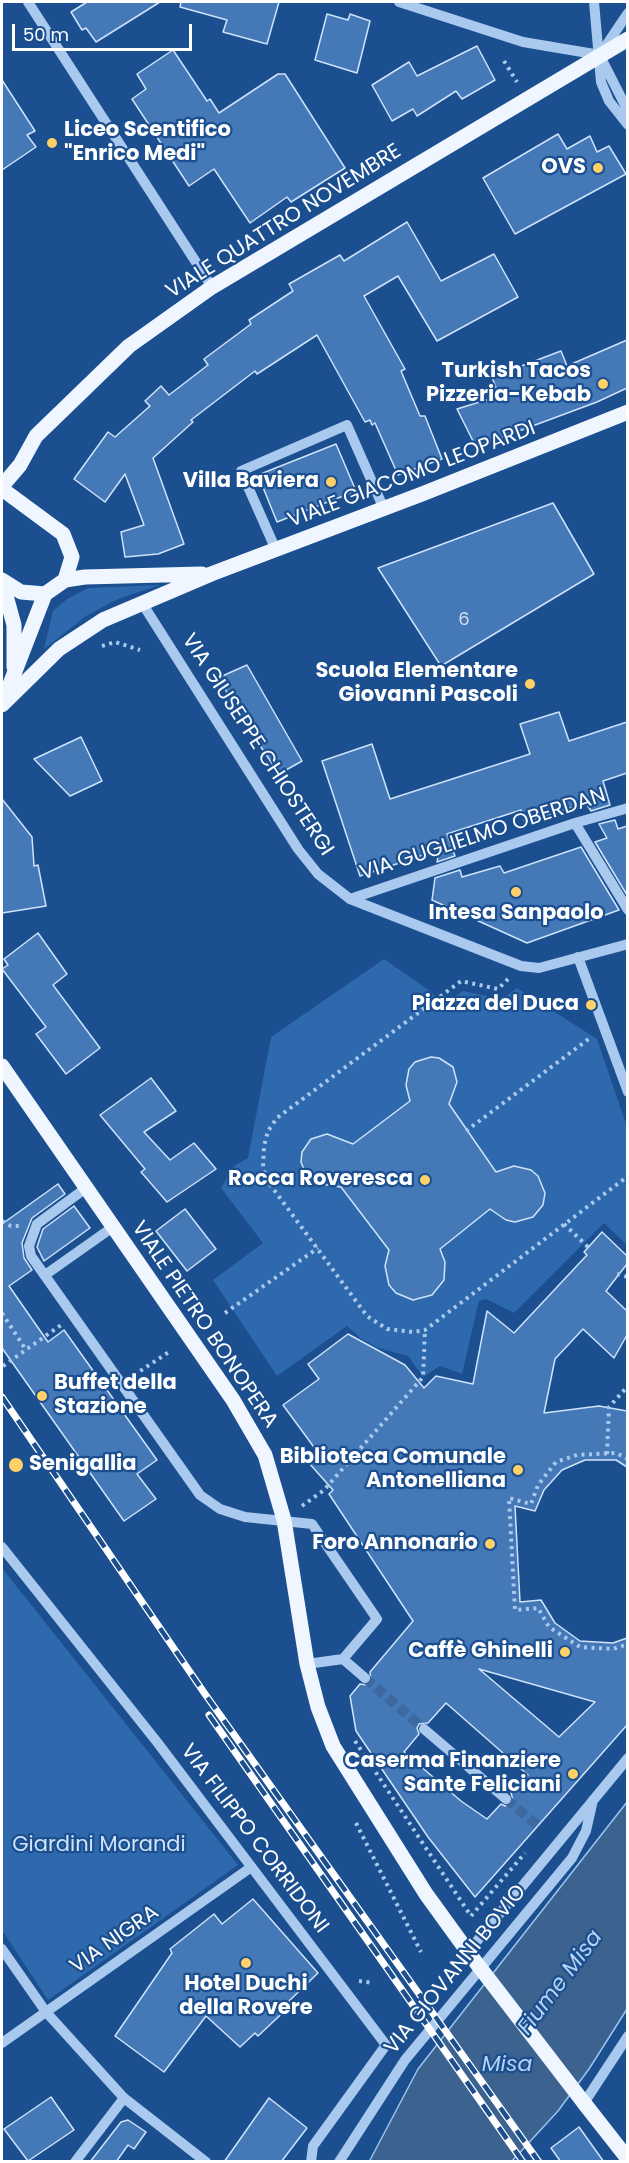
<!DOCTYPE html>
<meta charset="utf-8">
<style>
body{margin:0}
#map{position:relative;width:629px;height:2163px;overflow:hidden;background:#1b4f8f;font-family:Poppins,sans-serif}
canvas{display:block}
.frame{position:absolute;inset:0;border:3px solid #fff;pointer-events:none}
.scale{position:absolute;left:12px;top:24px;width:180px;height:27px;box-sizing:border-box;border:3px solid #fff;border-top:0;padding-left:8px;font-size:18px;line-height:21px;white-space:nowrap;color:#fff;-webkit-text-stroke:4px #1b4f8f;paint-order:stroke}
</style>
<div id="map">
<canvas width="629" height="2163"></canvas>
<div class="frame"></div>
<div class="scale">50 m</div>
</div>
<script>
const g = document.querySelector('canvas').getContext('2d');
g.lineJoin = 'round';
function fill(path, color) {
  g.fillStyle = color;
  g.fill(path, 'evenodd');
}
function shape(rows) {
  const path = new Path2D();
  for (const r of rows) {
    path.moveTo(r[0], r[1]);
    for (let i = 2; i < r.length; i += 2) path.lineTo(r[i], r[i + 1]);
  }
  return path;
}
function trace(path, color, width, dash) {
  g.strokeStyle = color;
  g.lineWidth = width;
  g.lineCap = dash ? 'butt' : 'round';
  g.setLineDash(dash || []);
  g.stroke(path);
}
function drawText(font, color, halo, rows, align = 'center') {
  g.font = font + ' Poppins,sans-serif';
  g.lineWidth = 4.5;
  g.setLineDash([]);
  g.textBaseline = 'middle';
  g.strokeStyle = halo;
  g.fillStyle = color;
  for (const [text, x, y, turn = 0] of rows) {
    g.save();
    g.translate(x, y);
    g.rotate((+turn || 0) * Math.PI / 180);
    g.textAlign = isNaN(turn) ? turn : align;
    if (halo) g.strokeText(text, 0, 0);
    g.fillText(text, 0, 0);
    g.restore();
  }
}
fill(shape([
 [160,585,118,599,86,616,44,649,53,611,67,599,88,588],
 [384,959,430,991,442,1005,463,991,502,999,517,988,597,1039,627,1127,627,1245,604,1223,514,1313,486,1299,479,1301,462,1374,440,1366,423,1377,408,1356,378,1348,360,1338,347,1326,277,1376,213,1280,263,1243,221,1188,234,1166,248,1158,271,1037],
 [2,1568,238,1865,48,2000,2,1930]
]), '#2e69ad');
const water = shape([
 [627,1802,627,2009,589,2069,558,2111,512,2161,369,2162,418,2069,627,1802]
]);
fill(water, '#3c6290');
trace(water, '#9cc4f0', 1.5);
const building = shape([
 [87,2,160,2,96,42,86,28,82,30,71,12,87,2],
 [181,2,279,2,267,44,223,32,227,20,180,7,181,2],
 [327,14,348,20,350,14,370,21,357,73,315,60,327,14],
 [477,46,495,80,462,99,456,91,417,116,413,109,392,121,372,85,409,62,417,76,477,46],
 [173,50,207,101,210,99,219,113,278,74,285,74,345,168,291,202,287,197,250,223,214,169,189,186,132,99,146,89,137,74,173,50],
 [2,80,35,131,27,135,36,147,2,170,2,80],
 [558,134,567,149,590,136,597,152,609,146,626,174,515,234,483,178,558,134],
 [407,222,441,281,494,254,518,297,437,341,398,276,364,296,405,369,401,371,420,416,425,416,442,459,398,475,375,423,372,425,370,420,365,422,317,335,257,374,255,371,191,420,193,422,153,458,184,544,158,554,125,557,121,532,144,525,125,474,105,502,74,479,108,432,115,437,150,406,145,401,161,386,169,395,208,365,204,359,251,324,249,320,293,291,289,284,340,255,344,261,407,222],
 [627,340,627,388,597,402,476,447,457,409,499,396,492,377,561,351,567,366,627,340],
 [336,444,356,491,277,522,258,475,336,444],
 [553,503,594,574,441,666,378,568,553,503],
 [247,665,302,761,279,774,231,702,220,677,247,665],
 [559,712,569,741,627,722,627,773,603,781,610,805,591,811,586,803,525,823,521,810,447,834,455,856,437,862,439,850,360,876,322,761,372,744,390,799,530,754,520,724,559,712],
 [81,737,102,781,70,796,34,759,81,737],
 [2,799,32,837,34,866,38,865,46,906,2,913,2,799],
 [615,820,618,829,627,826,627,895,595,842,607,838,599,824,615,820],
 [581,847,619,910,527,943,432,900,435,878,460,870,462,877,500,866,504,873,581,847],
 [38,933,67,974,53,985,100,1048,66,1074,36,1034,46,1027,2,969,8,965,4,959,38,933],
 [431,1057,439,1058,453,1067,457,1082,449,1104,496,1172,514,1166,531,1170,538,1176,545,1193,543,1205,533,1217,515,1222,506,1220,490,1209,440,1249,445,1262,444,1280,432,1295,413,1300,396,1293,389,1285,385,1266,389,1250,341,1187,314,1183,307,1177,301,1162,302,1152,311,1139,327,1134,353,1144,410,1101,406,1085,409,1069,415,1062,431,1057],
 [151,1078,176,1111,144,1132,170,1160,194,1143,216,1169,167,1202,141,1172,145,1169,100,1115,151,1078],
 [58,1184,65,1194,32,1218,22,1243,24,1258,32,1270,9,1286,48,1342,64,1330,157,1460,137,1474,156,1499,124,1521,2,1348,2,1224,58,1184],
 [74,1206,90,1228,44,1261,37,1247,43,1229,74,1206],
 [185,1209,216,1249,187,1271,156,1231,185,1209],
 [602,1232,627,1256,627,1264,606,1291,627,1311,627,1335,614,1358,583,1329,555,1359,544,1413,599,1406,627,1411,627,1467,616,1460,585,1460,562,1470,544,1490,535,1511,515,1506,520,1602,541,1600,555,1623,580,1641,613,1643,627,1638,627,1725,475,1897,428,1837,356,1731,350,1696,360,1684,367,1685,371,1682,370,1672,413,1621,329,1494,333,1490,308,1462,319,1454,283,1405,319,1379,308,1364,348,1334,405,1365,424,1388,436,1376,473,1384,487,1311,514,1333,587,1255,584,1252,602,1232],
 [479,1669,595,1702,559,1737,479,1669],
 [446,1703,528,1775,511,1793,513,1800,511,1804,505,1806,501,1804,487,1819,461,1801,404,1752,419,1734,417,1728,419,1724,428,1723,446,1703],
 [253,1899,318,1973,289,2001,291,2005,258,2036,255,2033,240,2047,206,2016,164,2072,115,2036,172,1953,170,1949,214,1914,222,1924,253,1899],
 [51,2097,74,2130,28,2161,4,2129,51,2097],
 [269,2098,307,2128,281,2162,224,2162,269,2098],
 [128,2120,146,2132,134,2149,128,2145,116,2162,90,2162,121,2122,128,2120],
 [579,2127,604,2162,561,2162,551,2148,579,2127]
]);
fill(building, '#4478b7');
trace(building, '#cfe3fa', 1.5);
trace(shape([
 [365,1678,424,1729],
 [506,1799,538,1826]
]), '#3d69a0', 10, [10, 5]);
trace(shape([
 [504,61,517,82],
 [102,646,115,642,140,650],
 [508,979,498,989,461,981,277,1118,268,1131,264,1146,263,1168,266,1179,367,1316,387,1329,413,1332,425,1330,628,1176],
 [466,1131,590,1038],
 [2,1221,11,1226,21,1226],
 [564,1224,588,1247],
 [617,1274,628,1277],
 [2,1313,26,1350],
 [225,1313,318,1248],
 [3,1366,61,1325],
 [134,1375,169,1352],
 [607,1454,609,1407,628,1386],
 [628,1459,616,1453,577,1455,556,1462,538,1485,531,1504,509,1498,515,1610,538,1608,549,1627,580,1647,613,1649,628,1644],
 [302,1506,324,1490,423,1377,425,1330],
 [355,1741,471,1916,525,1853],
 [356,1823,421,1952],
 [359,1981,373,1983]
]), '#a9c9ee', 4, [3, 4.5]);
trace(shape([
 [28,2,212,287],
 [399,2,523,42,600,55],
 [594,2,601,82,609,101,628,125],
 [601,53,628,13],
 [601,58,628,111],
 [276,550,241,471,347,425,384,509],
 [142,603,298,849,318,874,350,899,521,966,539,968,628,944],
 [575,823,628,910],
 [350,899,575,823,628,808],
 [578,957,628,1092],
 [86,1188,37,1224,29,1246,31,1256,200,1495,220,1509,245,1517,312,1524,377,1619,343,1659],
 [45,1275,113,1227],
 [2,1547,157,1742,386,2045,313,2146,311,2162],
 [307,1664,343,1659,365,1678],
 [424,1729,506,1799],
 [2,1949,46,2012,124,2098,206,2162],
 [468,1952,628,1758],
 [2,2043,250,1868],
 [584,2103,628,2036],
 [75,2162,124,2098],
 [339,2162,405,2060,572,1858,586,1831,593,1800]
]), '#a9c9ee', 10);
trace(shape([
 [2,486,20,465,36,436,129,346,212,287,628,39],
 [2,489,63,534,72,557,65,580,45,594,21,592,2,580],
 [65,580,85,577,202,574],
 [2,581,14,625,14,667],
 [5,697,45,594],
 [2,705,59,649,103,620,211,574,422,494,628,412],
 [2,1066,233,1400,265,1455,284,1520,307,1664,318,1707,333,1746,426,1894,468,1952],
 [584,2103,628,2159]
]), '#f0f6ff', 15);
const rail = shape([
 [2,1397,205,1694,539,2162],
 [209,1715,523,2162]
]);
trace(rail, '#fff', 7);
trace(rail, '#1b4f8f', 4.5, [14]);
trace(shape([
 [468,1952,584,2103]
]), '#f0f6ff', 15);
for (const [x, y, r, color] of [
 [52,143,6,"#ffd166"],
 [598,168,6,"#ffd166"],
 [603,384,6,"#ffd166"],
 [331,482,6,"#ffd166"],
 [530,684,6,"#ffd166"],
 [516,892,6,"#ffd166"],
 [591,1005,6,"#ffd166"],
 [425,1180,6,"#ffd166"],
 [42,1396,6,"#ffd166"],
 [16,1465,8,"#ffd166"],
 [518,1470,6,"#ffd166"],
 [490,1544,6,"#ffd166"],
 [565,1652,6,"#ffd166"],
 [573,1774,6,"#ffd166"],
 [246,1963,6,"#ffd166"]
]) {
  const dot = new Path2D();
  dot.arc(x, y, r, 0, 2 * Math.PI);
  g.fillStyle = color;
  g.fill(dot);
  trace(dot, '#1b4f8f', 2);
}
drawText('18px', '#d0dded', null, [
 ["6",464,620]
]);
drawText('bold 21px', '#fff', '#1b4f8f', [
 ["Liceo Scentifico",64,131,"left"],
 ["\"Enrico Medi\"",64,155,"left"],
 ["OVS",586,168],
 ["Turkish Tacos",591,372],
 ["Pizzeria-Kebab",591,396],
 ["Villa Baviera",319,482],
 ["Scuola Elementare",518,672],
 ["Giovanni Pascoli",518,696],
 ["Intesa Sanpaolo",516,914,"center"],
 ["Piazza del Duca",579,1005],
 ["Rocca Roveresca",413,1180],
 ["Buffet della",54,1384,"left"],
 ["Stazione",54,1408,"left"],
 ["Biblioteca Comunale",506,1458],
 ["Antonelliana",506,1482],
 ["Senigallia",29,1465,"left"],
 ["Foro Annonario",478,1544],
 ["Caffè Ghinelli",553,1652],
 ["Caserma Finanziere",561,1762],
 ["Sante Feliciani",561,1786],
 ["Hotel Duchi",246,1985,"center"],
 ["della Rovere",246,2009,"center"]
], 'right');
drawText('21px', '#fff', '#1b4f8f', [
 ["VIALE QUATTRO NOVEMBRE",284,222,-32],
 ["VIALE GIACOMO LEOPARDI",412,475,-21],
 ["VIA GIUSEPPE CHIOSTERGI",257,745,57],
 ["VIA GUGLIELMO OBERDAN",483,835,-18],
 ["VIALE PIETRO BONOPERA",204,1325,56],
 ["VIA FILIPPO CORRIDONI",254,1839,53],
 ["VIA NIGRA",115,1940,-35],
 ["VIA GIOVANNI BOVIO",456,1970,-51]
]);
drawText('21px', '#cfe3fa', '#1b4f8f', [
 ["Giardini Morandi",99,1846]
]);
drawText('italic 22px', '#b5d3f5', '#1b4f8f', [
 ["Fiume Misa",561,1983,-53],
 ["Misa",507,2065]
]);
</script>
